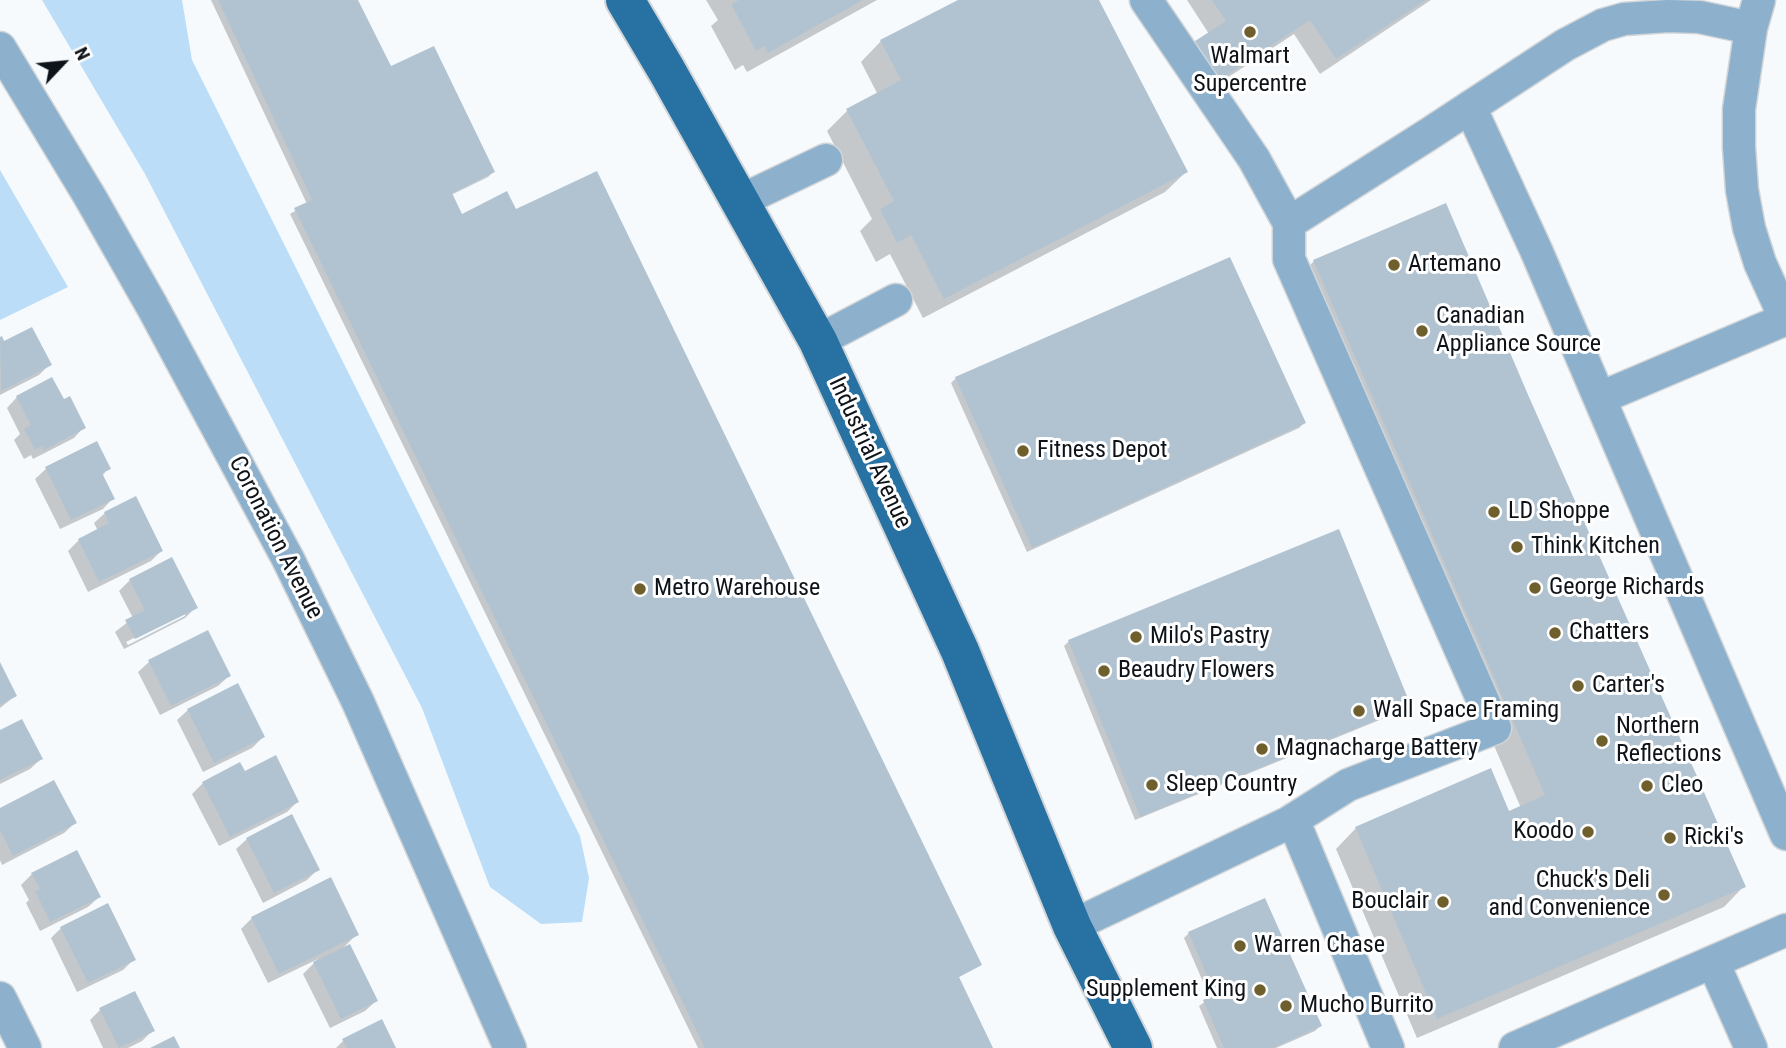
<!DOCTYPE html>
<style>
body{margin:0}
#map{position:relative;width:1786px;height:1048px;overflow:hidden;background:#f6fafd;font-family:"Roboto Condensed",sans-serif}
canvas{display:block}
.north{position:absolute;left:28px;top:28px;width:70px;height:70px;-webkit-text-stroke:5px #fff;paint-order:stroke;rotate:64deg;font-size:19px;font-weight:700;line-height:28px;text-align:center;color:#0d1318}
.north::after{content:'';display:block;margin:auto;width:24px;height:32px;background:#0d1318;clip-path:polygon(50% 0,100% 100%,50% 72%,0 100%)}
</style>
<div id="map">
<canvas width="1786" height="1048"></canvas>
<div class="north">N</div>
</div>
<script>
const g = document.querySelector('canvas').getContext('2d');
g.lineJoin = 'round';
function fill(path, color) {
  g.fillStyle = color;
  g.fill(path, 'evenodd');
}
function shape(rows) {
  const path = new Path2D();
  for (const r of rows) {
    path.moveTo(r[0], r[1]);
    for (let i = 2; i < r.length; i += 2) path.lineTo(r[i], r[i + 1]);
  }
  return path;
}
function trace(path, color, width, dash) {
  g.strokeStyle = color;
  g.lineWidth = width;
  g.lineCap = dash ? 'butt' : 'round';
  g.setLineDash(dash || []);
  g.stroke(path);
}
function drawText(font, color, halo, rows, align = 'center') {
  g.font = font + ' "Roboto Condensed",sans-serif';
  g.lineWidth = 6;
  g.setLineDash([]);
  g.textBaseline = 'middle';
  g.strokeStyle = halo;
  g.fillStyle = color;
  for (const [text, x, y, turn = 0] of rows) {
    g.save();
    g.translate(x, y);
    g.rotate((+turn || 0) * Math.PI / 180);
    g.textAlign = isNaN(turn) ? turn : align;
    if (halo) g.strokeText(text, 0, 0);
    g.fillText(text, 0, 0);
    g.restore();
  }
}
fill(shape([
 [42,0,182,0,192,60,580,836,589,878,582,922,541,924,490,887,422,708,145,174],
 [0,170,68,287,0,320]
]), '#bbddf7');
fill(shape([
 [211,0,356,0,390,68,493,172,488,177,451,195,461,216,515,211,979,965,957,978,991,1048,698,1048,290,214,307,204],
 [706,0,877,0,747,72,743,65,735,70,711,26,718,20],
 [962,0,1097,0,1186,172,1165,192,923,318,890,254,876,262,860,231,872,219,827,131,848,110,878,95,861,62,881,41],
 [1187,0,1431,0,1320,74,1294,34,1201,95,1209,34],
 [1314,261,1528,398,1744,886,1724,907,1417,1038,1336,849,1356,828,1508,813,1521,808,1294,282],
 [0,339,3,343,50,364,39,375,0,395],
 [956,378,1304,423,1299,428,1027,552,951,383],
 [17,397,63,401,84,427,74,438,33,459,31,455,24,459,14,440,20,434,7,408],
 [46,469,108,469,102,476,113,498,103,509,60,529,35,479],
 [105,513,161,551,151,561,88,592,68,551,79,540,98,531,94,523],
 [130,580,195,608,185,618,124,649,115,632,133,618,119,591],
 [185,612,185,616,128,645,126,642],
 [207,633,229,676,218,686,160,715,138,672,149,662],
 [1069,641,1409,705,1404,710,1135,820,1064,646],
 [0,666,15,696,0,708],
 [188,710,263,737,252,748,203,772,177,720],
 [0,732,41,759,30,769,0,784],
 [244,774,297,802,287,812,219,846,192,794,203,783],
 [0,810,75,823,64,833,2,865,0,860],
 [247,839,318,869,307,880,263,903,236,849],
 [32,874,99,897,88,907,40,931,26,903,29,900,21,885],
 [252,918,357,934,342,949,376,1001,365,1011,330,1028,303,974,318,959,268,983,241,929],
 [61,928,134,959,123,970,77,992,51,938],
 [1189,933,1320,1026,1315,1031,1276,1048,1217,1048,1199,1006,1210,998,1184,938],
 [100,1010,152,1031,142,1041,128,1048,103,1048,90,1020],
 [343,1041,394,1048,336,1048]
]), '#0003');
fill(shape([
 [218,0,358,0,391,66,434,46,495,172,452,193,462,214,507,191,516,209,597,171,982,965,959,977,993,1048,705,1048,294,208,312,200],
 [739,0,863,0,768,53,764,46,756,51,731,4],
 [958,0,1099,0,1188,172,944,299,911,235,897,243,880,209,894,201,846,109,901,80,880,40],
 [1212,0,1426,0,1336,59,1310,20,1218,81,1192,43,1226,21],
 [1446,203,1529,397,1746,887,1437,1019,1355,827,1491,768,1509,811,1545,795,1313,260],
 [1230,257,1306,423,1032,548,955,377],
 [32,327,52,365,1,391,0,337,2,336,4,341],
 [52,377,64,399,70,396,86,428,44,450,42,446,35,450,24,429,31,425,16,396],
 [97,441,111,469,102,473,115,499,71,520,45,467],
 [136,496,163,551,99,582,78,539,109,523,104,512],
 [1339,529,1411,706,1140,817,1068,640],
 [172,557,198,608,135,639,125,620,145,610,129,579],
 [208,630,231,676,171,706,148,660],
 [0,662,17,696,0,705],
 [238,683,265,737,214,763,187,709],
 [22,719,43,759,0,780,0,730],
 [276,755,299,802,230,837,202,782,240,762,245,771],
 [54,780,77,823,13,856,0,830,0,808],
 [292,814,320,870,274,893,246,838],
 [77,850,101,897,50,922,35,891,40,889,31,873],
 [331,877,359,935,279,974,251,917],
 [1265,898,1322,1026,1273,1048,1224,1048,1203,1000,1215,994,1188,932],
 [108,903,136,960,88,983,60,927],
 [350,944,378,1001,341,1019,313,962],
 [135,991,155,1031,119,1048,99,1008],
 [382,1019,396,1048,347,1048,342,1039],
 [174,1036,180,1048,150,1048]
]), '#b1c3d1');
const minor = shape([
 [1146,0,1254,159,1289,223,1289,259,1495,728,1348,785,1288,823],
 [1759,0,1751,28,1739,109,1739,147,1742,190,1749,228,1760,263,1786,320],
 [0,48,90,197,152,306,288,559,358,702,510,1048],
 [1470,107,1536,250,1786,834],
 [740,201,826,160],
 [1289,223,1429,134,1565,45,1603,25,1624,19,1668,16,1699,17,1751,28],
 [818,341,896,300],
 [1600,398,1786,319],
 [1072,926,1288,823,1299,834,1388,1048],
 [1713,962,1751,1048],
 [0,998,25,1048],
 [1515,1048,1786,930]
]);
const major = shape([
 [625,0,667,71,818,341,960,651,1072,926,1133,1048]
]);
trace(minor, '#d1d5d8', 35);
trace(major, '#d1d5d8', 42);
trace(minor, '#8db1cd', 32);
trace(major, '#2772a3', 38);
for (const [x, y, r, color] of [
 [1250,32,7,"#6f5f2d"],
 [1394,265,7,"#6f5f2d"],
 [1422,331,7,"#6f5f2d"],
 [1023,451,7,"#6f5f2d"],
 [1494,512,7,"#6f5f2d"],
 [1517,547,7,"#6f5f2d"],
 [1535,588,7,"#6f5f2d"],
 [640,589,7,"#6f5f2d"],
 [1555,633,7,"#6f5f2d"],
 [1136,637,7,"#6f5f2d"],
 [1104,671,7,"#6f5f2d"],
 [1578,686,7,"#6f5f2d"],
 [1359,711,7,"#6f5f2d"],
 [1602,741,7,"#6f5f2d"],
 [1262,749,7,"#6f5f2d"],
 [1152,785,7,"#6f5f2d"],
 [1647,786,7,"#6f5f2d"],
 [1588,832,7,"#6f5f2d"],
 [1670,838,7,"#6f5f2d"],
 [1664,895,7,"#6f5f2d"],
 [1443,902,7,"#6f5f2d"],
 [1240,946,7,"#6f5f2d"],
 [1260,990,7,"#6f5f2d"],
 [1286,1006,7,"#6f5f2d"]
]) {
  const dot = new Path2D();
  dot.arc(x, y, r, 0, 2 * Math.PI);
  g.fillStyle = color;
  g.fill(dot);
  trace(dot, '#fff', 2.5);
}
drawText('24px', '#0d1318', '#fff', [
 ["Walmart",1250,57,"center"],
 ["Supercentre",1250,85,"center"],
 ["Artemano",1408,265],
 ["Canadian",1436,317],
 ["Appliance Source",1436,345],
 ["Fitness Depot",1037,451],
 ["LD Shoppe",1508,512],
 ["Think Kitchen",1531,547],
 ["George Richards",1549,588],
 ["Metro Warehouse",654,589],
 ["Chatters",1569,633],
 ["Milo's Pastry",1150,637],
 ["Beaudry Flowers",1118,671],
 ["Carter's",1592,686],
 ["Wall Space Framing",1373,711],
 ["Northern",1616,727],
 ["Reflections",1616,755],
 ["Magnacharge Battery",1276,749],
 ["Sleep Country",1166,785],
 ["Cleo",1661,786],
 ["Koodo",1574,832,"right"],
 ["Ricki's",1684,838],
 ["Chuck's Deli",1650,881,"right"],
 ["and Convenience",1650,909,"right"],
 ["Bouclair",1429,902,"right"],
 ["Warren Chase",1254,946],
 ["Supplement King",1246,990,"right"],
 ["Mucho Burrito",1300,1006]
], 'left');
drawText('24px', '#0d1318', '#fff', [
 ["Industrial Avenue",869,453,65],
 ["Coronation Avenue",275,538,63]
]);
</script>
